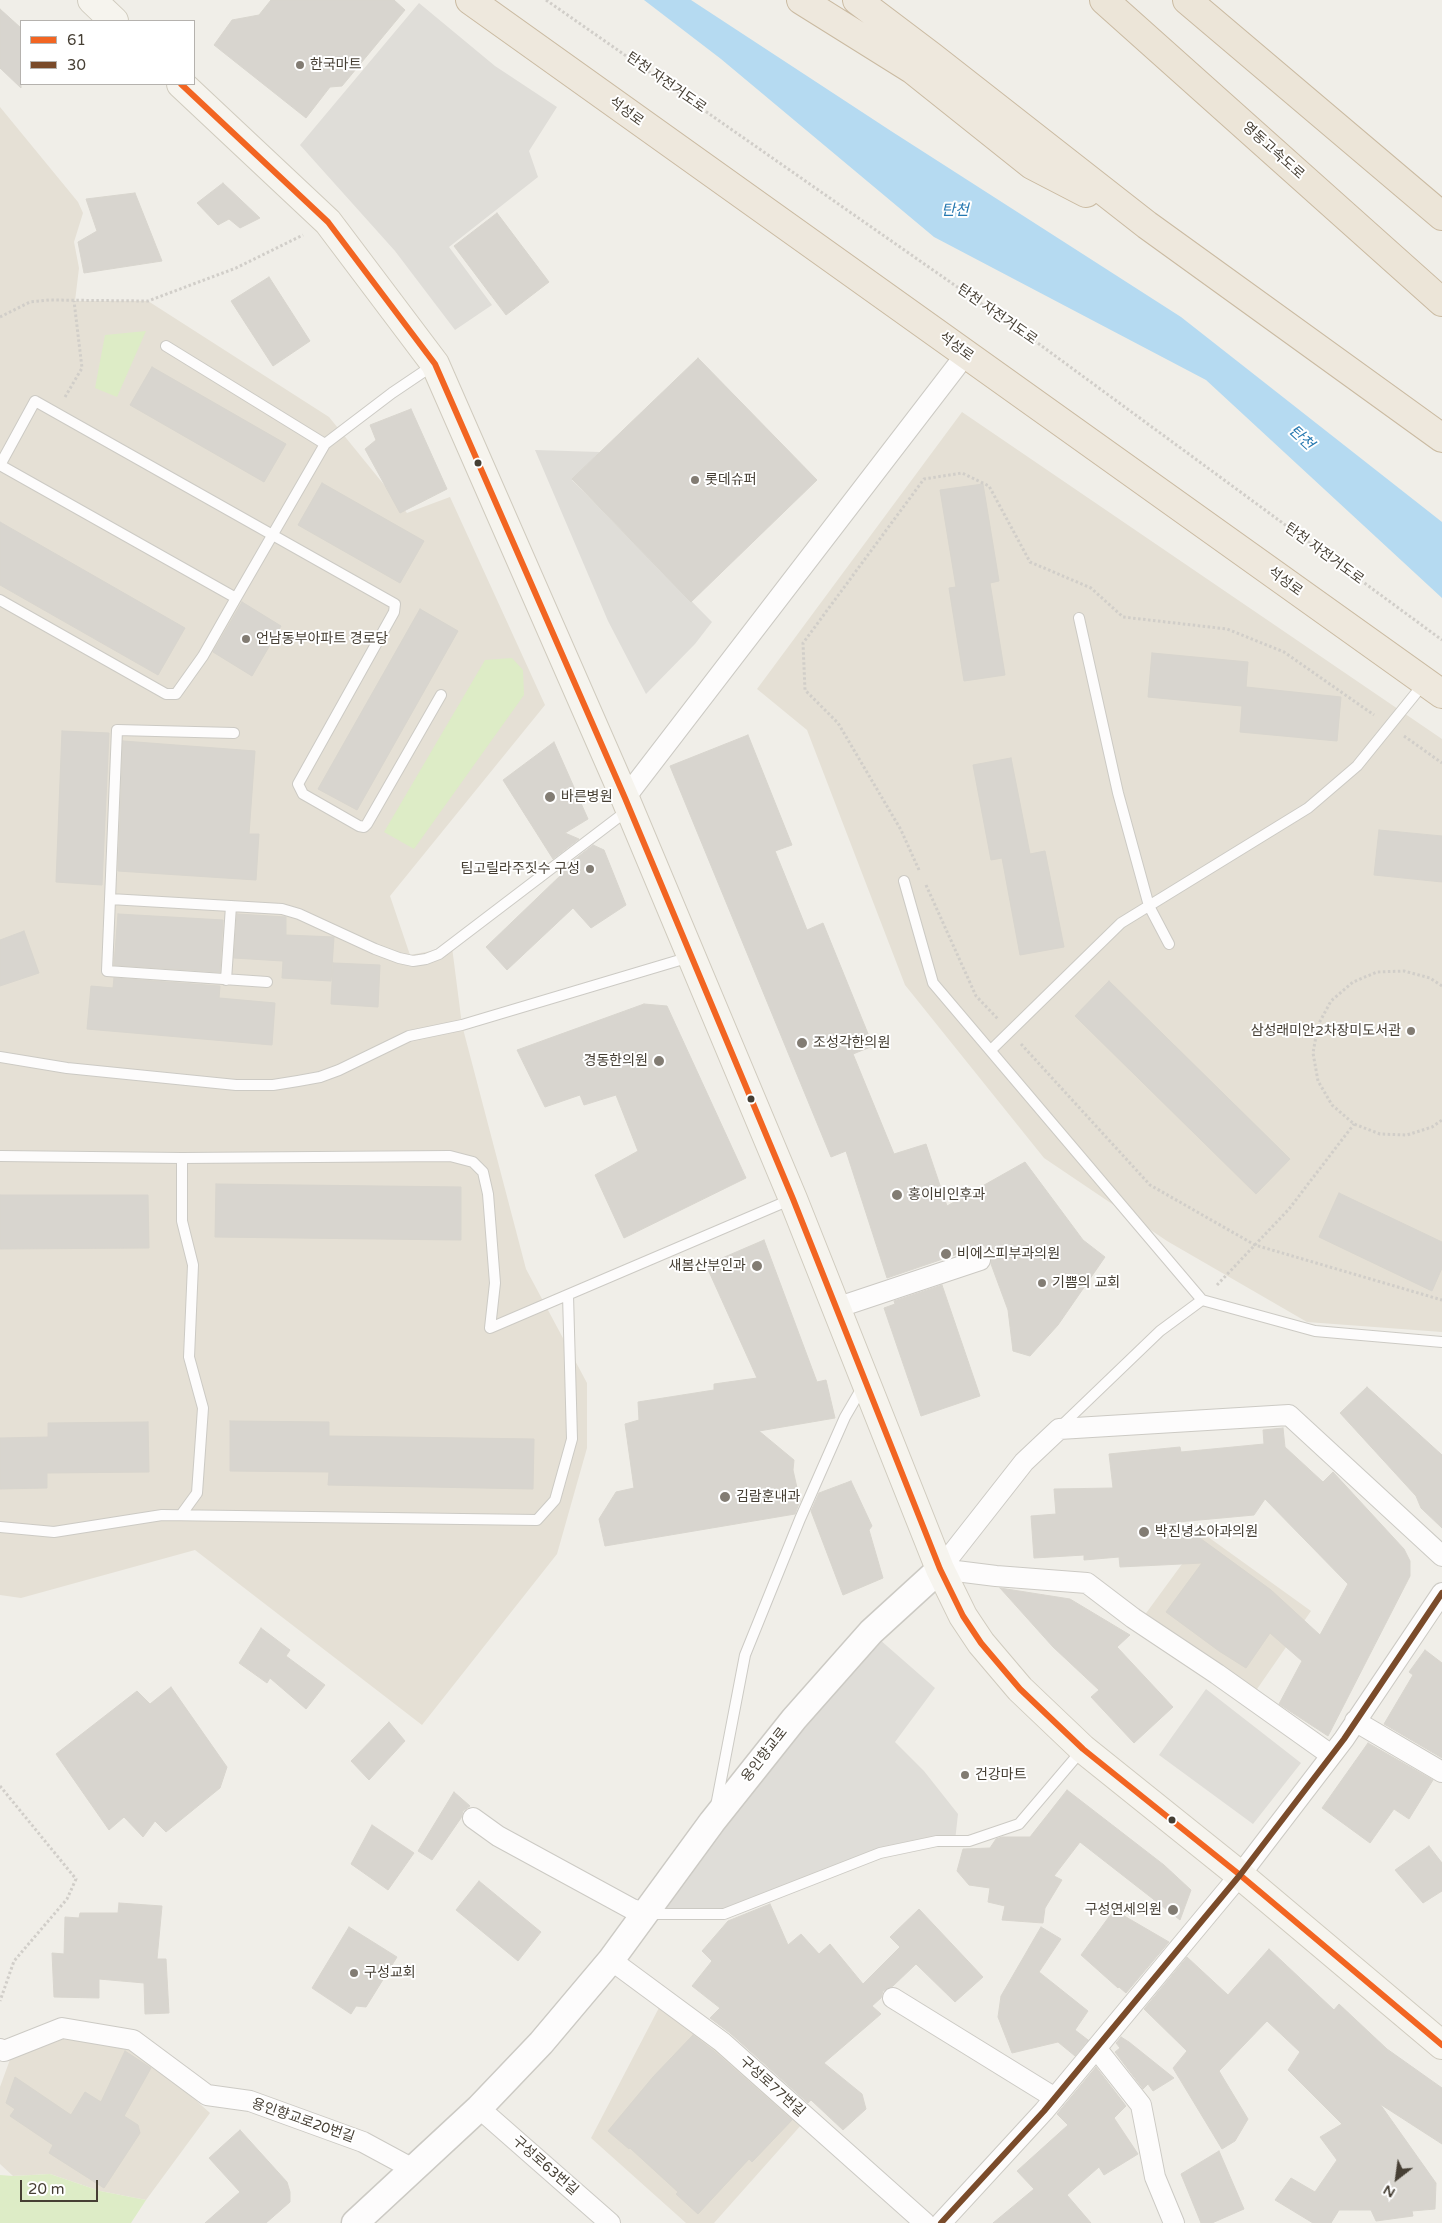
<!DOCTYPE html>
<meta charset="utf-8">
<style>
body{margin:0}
#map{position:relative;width:1442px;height:2223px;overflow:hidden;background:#f0eee8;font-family:"Varela Round",sans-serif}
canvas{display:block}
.legend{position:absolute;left:20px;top:20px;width:175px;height:65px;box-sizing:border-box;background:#fff;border:1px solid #b5b2ae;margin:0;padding:6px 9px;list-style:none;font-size:15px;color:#463f34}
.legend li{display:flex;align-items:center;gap:10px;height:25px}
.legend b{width:25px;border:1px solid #b5b2ae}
.north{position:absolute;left:1372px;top:2153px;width:50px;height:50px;-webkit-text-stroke:4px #fff;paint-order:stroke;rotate:210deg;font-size:14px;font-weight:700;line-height:20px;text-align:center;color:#463f34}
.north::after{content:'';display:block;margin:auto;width:18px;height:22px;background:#463f34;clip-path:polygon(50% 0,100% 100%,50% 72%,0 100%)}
.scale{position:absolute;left:20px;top:2180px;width:78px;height:22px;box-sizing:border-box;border:2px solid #463f34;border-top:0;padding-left:6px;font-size:15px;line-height:18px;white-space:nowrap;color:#463f34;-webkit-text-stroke:4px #fff;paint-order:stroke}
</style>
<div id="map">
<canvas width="1442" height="2223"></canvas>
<ul class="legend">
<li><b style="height:6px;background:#f26522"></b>61</li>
<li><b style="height:6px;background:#7a4b2a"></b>30</li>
</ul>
<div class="north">N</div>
<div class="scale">20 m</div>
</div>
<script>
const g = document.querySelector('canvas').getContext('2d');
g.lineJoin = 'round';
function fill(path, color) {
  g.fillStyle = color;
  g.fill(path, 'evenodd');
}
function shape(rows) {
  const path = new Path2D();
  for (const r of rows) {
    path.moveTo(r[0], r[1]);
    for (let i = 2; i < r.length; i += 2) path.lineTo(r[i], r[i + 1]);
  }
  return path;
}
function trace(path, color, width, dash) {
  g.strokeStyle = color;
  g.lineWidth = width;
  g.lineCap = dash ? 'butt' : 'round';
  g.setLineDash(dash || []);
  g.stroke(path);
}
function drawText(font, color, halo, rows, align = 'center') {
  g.font = font + ' "Varela Round","Noto Sans KR",sans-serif';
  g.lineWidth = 4;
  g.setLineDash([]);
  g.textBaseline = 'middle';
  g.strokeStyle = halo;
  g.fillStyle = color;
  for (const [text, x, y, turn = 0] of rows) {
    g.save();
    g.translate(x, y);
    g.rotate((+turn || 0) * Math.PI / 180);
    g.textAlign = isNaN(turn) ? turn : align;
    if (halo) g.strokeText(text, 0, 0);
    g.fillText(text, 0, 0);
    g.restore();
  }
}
fill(shape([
 [0,107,78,202,83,213,74,242,79,268,75,301,148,301,329,417,407,513,450,497,545,705,390,896,410,955,452,947,462,1025,526,1269,587,1383,587,1448,557,1554,422,1725,195,1550,21,1598,0,1595],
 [962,412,1442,739,1442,1332,1307,1322,1167,1241,1044,1158,905,985,807,730,757,689],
 [1204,1534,1311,1611,1255,1692,1144,1616],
 [662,2002,802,2124,714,2223,686,2223,591,2138],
 [61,2039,124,2046,160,2068,210,2113,146,2200,100,2191,50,2174,13,2176,0,2164,0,2087,12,2054]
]), '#e5e0d5');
fill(shape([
 [146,331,117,397,95,388,105,335],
 [512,658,523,670,524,695,414,849,384,832,485,660],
 [50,2174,100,2191,146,2200,131,2223,0,2223,0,2175,13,2176]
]), '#ddecc6');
fill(shape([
 [419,3,495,66,557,107,529,151,538,177,449,247,492,305,455,330,395,251,300,145],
 [535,450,600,452,572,480,712,622,695,644,646,694,608,621],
 [871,1632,935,1688,895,1742,924,1771,958,1814,955,1841,880,1853,724,1914,646,1914],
 [1206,1689,1301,1763,1253,1824,1159,1755]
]), '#dfddd8');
fill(shape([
 [644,0,691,0,891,131,1181,317,1442,522,1442,598,1206,380,934,237,721,59]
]), '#b5daf1');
const building = shape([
 [271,0,394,0,405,10,342,86,330,87,306,118,214,45,232,20,259,15,271,0],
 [0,9,21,28,21,88,0,68,0,9],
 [223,183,260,218,240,228,229,219,218,225,197,203,223,183],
 [135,193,162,261,84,273,78,242,97,231,86,199,135,193],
 [497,213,549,282,506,315,454,246,497,213],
 [269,277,310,341,273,366,231,301,269,277],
 [698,358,817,480,691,602,572,479,698,358],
 [152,367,286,444,264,482,130,405,152,367],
 [411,409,447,489,400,513,365,449,376,440,370,425,411,409],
 [322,483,424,541,400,583,298,525,322,483],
 [983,484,999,581,990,583,1005,675,964,681,949,588,956,587,940,490,983,484],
 [0,522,185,628,158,675,0,585,0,522],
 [242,602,281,626,252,676,213,652,242,602],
 [420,609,458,631,357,810,318,789,420,609],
 [1152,653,1248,662,1246,687,1341,697,1337,741,1240,732,1242,706,1148,697,1152,653],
 [62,731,109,733,102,885,56,882,62,731],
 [748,735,792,845,775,851,807,930,823,923,873,1046,853,1054,894,1154,926,1144,947,1206,1025,1162,1083,1240,1105,1257,1058,1325,1030,1356,1013,1351,1008,1310,991,1264,991,1256,984,1245,887,1278,846,1151,831,1157,670,766,748,735],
 [123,741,255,751,249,834,259,834,256,880,118,871,123,741],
 [554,742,588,819,565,833,579,839,553,859,503,780,554,742],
 [1011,758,1030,854,1045,851,1064,947,1020,955,1002,858,991,860,973,765,1011,758],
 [1379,830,1442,836,1442,882,1374,875,1379,830],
 [593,845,604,850,626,905,591,928,573,908,507,970,486,947,562,874,560,871,593,845],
 [118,914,223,920,220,972,114,965,118,914],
 [237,914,286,917,286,935,334,937,331,981,282,978,283,961,234,958,237,914],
 [24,931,39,973,0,986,0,940,24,931],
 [333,963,380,965,378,1007,331,1004,333,963],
 [114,978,220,986,219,998,275,1003,272,1045,87,1029,91,986,113,988,114,978],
 [1109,981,1290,1159,1256,1194,1075,1016,1109,981],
 [644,1004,667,1006,746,1178,624,1238,595,1175,638,1151,616,1095,584,1105,580,1095,545,1107,517,1050,644,1004],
 [216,1184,461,1187,461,1240,215,1237,216,1184],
 [1339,1193,1442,1242,1442,1268,1432,1291,1319,1237,1339,1193],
 [0,1195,148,1195,149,1248,0,1249,0,1195],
 [764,1240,817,1382,826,1380,835,1418,759,1431,794,1460,793,1470,800,1501,795,1514,605,1546,599,1519,616,1492,634,1488,625,1424,639,1420,638,1402,714,1390,714,1384,757,1378,706,1265,764,1240],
 [942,1285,980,1396,921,1416,884,1308,895,1304,894,1301,942,1285],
 [1367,1387,1442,1455,1442,1528,1421,1508,1416,1496,1340,1413,1367,1387],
 [230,1421,329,1422,329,1436,534,1439,533,1489,328,1485,329,1472,230,1471,230,1421],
 [148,1422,149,1472,47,1473,47,1488,0,1489,0,1438,48,1437,48,1423,148,1422],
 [1283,1428,1285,1447,1323,1482,1333,1472,1404,1549,1410,1561,1410,1576,1328,1736,1279,1704,1302,1661,1270,1633,1246,1668,1219,1651,1166,1612,1202,1563,1120,1567,1119,1557,1084,1560,1084,1555,1034,1558,1031,1516,1056,1514,1054,1489,1113,1488,1109,1454,1180,1447,1181,1452,1264,1444,1263,1430,1283,1428],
 [1265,1499,1348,1584,1320,1635,1271,1590,1178,1522,1254,1515,1265,1499],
 [851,1481,872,1526,869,1530,883,1578,843,1595,811,1511,819,1493,851,1481],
 [1000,1588,1070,1599,1130,1635,1117,1647,1173,1707,1134,1743,1091,1697,1099,1690,1053,1647,1000,1588],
 [261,1628,290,1650,286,1656,325,1685,306,1709,270,1678,267,1683,239,1663,261,1628],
 [1425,1650,1442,1663,1442,1758,1384,1724,1413,1675,1409,1672,1425,1650],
 [171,1687,227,1767,220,1788,166,1832,155,1821,143,1837,124,1817,109,1830,56,1754,137,1691,150,1704,171,1687],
 [389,1722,405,1741,369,1780,351,1761,389,1722],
 [1368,1743,1433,1780,1409,1819,1394,1809,1370,1843,1322,1808,1368,1743],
 [1067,1790,1164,1865,1191,1890,1180,1920,1080,1842,1054,1876,1062,1880,1045,1908,1043,1923,1002,1920,1005,1906,988,1902,990,1888,969,1885,957,1871,963,1849,990,1848,996,1839,1002,1837,1030,1837,1067,1790],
 [454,1792,470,1806,463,1811,461,1818,432,1860,418,1851,454,1792],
 [372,1825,414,1853,388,1890,351,1864,372,1825],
 [1429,1846,1442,1863,1442,1891,1423,1903,1395,1870,1429,1846],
 [479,1881,541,1932,518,1961,456,1910,479,1881],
 [119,1903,162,1906,157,1959,166,1959,169,2013,145,2014,144,1983,99,1979,99,1998,54,1997,52,1953,64,1954,65,1917,79,1918,80,1913,118,1913,119,1903],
 [770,1904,788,1945,801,1934,819,1954,830,1944,863,1984,900,1947,890,1937,919,1909,983,1977,955,2002,916,1964,893,1986,883,1991,881,1998,872,2006,881,2014,824,2063,862,2094,866,2109,843,2130,811,2100,808,2103,730,2033,710,2018,720,2008,692,1986,712,1961,702,1951,728,1921,770,1904],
 [1114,1910,1169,1942,1126,1993,1119,1987,1118,1988,1081,1955,1114,1910],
 [349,1927,397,1957,366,2007,356,2006,351,2014,312,1988,349,1927],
 [1041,1927,1061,1939,1039,1972,1088,2011,1075,2030,1088,2040,1075,2056,1058,2042,1012,2053,998,2017,1001,1996,1041,1927],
 [1269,1949,1334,2010,1339,2004,1387,2049,1442,2088,1442,2144,1380,2104,1436,2183,1435,2209,1412,2211,1413,2216,1376,2221,1371,2210,1339,2210,1331,2223,1313,2223,1275,2200,1291,2178,1315,2192,1337,2160,1320,2137,1342,2124,1288,2070,1300,2052,1267,2021,1219,2071,1248,2119,1235,2141,1222,2149,1173,2068,1187,2051,1144,2009,1187,1957,1228,1995,1269,1949],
 [693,2035,714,2051,792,2120,752,2162,749,2159,698,2214,676,2194,678,2192,630,2148,629,2149,608,2131,653,2077,693,2035],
 [1121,2037,1129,2042,1174,2078,1153,2091,1148,2084,1143,2089,1115,2052,1120,2048,1116,2043,1121,2037],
 [125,2051,151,2068,124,2116,138,2125,140,2133,104,2188,49,2153,53,2145,10,2116,15,2109,6,2103,15,2077,71,2115,85,2092,101,2102,125,2051],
 [1096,2067,1126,2106,1114,2118,1138,2154,1104,2175,1099,2167,1067,2195,1091,2223,993,2223,1034,2189,1017,2171,1068,2125,1057,2114,1096,2067],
 [240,2130,287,2182,290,2192,290,2202,266,2223,205,2223,240,2192,209,2158,240,2130],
 [1219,2151,1244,2209,1212,2223,1201,2223,1181,2174,1219,2151]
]);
fill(building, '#d8d5cf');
trace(building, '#d8d5ce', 1);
const service = shape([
 [166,346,325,444],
 [0,465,35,401,395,604,394,612,298,784,303,794,359,826,364,827,367,824,441,695],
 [0,465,236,598,325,444,392,393,435,364],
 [0,600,166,694,176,694,203,656,236,598],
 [1079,618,1118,793,1149,906,1169,944],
 [234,733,117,730,110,899,282,909,299,914,375,949,399,958,413,961,426,959,439,954,628,810],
 [904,881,933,983,1202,1300,1315,1331,1442,1342],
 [110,899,107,971,267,982],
 [226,980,231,906],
 [991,1050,1121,923,1308,808,1357,766,1425,682],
 [0,1057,67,1068,236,1085,273,1085,298,1081,320,1077,339,1070,409,1036,462,1025,690,957],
 [0,1156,182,1158,450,1156,473,1162,483,1172,488,1194,495,1283,490,1328,792,1199],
 [1059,1428,1160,1331,1202,1300],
 [181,1515,197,1493,203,1408,189,1357,193,1265,182,1221,182,1158],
 [0,1527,54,1532,162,1515,537,1520,555,1500,572,1439,568,1295],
 [716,1806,745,1655,800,1519,845,1417,863,1386],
 [647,1914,724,1914,880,1853,937,1841,969,1841,1019,1824,1082,1750]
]);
const minor = shape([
 [625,798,966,354],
 [836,1308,980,1260],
 [940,1569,1024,1462,1059,1429,1289,1415,1442,1556],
 [940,1569,996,1576,1087,1583,1133,1618,1217,1674,1331,1755],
 [1355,1721,1442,1772],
 [473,1818,498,1836,632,1909,646,1914],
 [611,1960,722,2042,925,2223],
 [893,1998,1055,2098],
 [1096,2048,1141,2105,1155,2177,1174,2223],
 [0,2049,4,2051,62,2028,133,2040,207,2095,250,2101,363,2142,413,2169],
 [479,2108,610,2223],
 [941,2223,1044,2111,1240,1875,1344,1739,1442,1593]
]);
const tertiary = shape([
 [355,2223,479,2108,541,2043,611,1960,712,1822,794,1719,871,1632,940,1569]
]);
const secondary = shape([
 [92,0,114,21],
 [181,84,328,222,435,364,625,798,793,1199,940,1569,963,1616,981,1643,1020,1689,1083,1749,1240,1875,1442,2045]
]);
const trunk = shape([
 [470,0,1442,694],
 [801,0,913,70,1032,165,1086,193],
 [857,0,931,56,1147,225,1442,438]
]);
const motorway = shape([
 [1104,0,1442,302],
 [1187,0,1442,216]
]);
trace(service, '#cccac4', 12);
trace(minor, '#cccac4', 22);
trace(tertiary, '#cccac4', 29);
trace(secondary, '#d0cbbe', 30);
trace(trunk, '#cabaa1', 30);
trace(motorway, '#cabaa1', 30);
trace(shape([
 [546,0,1039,344,1442,640],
 [0,317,30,302,49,300,148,301,236,268,303,235],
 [65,397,82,368,74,301],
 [1404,736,1442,763],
 [919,870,901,830,838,723,805,690,803,643,924,479,962,473,989,486,1030,562,1091,588,1123,617,1227,629,1284,652,1374,715],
 [926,885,976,996,998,1019],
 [1442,986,1430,978,1404,971,1377,972,1353,982,1331,1001,1318,1025,1313,1053,1318,1081,1332,1105,1354,1124,1380,1134,1407,1135,1432,1127,1442,1120],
 [1021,1044,1150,1185,1255,1245,1442,1300],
 [1217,1285,1289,1209,1354,1124],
 [0,1786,76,1879,67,1899,14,1961,0,2001]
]), '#d1cec9', 3, [2.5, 2.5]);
trace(service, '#fdfcfc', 10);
trace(minor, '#fdfcfc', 20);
trace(tertiary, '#fdfcfc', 26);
trace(secondary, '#f6f4ee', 28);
trace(trunk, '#eee8dd', 28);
trace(motorway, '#ece5d8', 28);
trace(shape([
 [181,84,328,222,435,364,625,798,793,1199,940,1569,963,1616,981,1643,1020,1689,1083,1749,1240,1875,1442,2045]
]), '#f26522', 6);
trace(shape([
 [941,2223,1044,2111,1240,1875,1344,1739,1442,1593]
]), '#7a4b2a', 6);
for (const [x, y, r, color] of [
 [300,65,5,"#827c73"],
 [478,463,4.5,"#463f34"],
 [695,480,5,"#827c73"],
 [246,639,5,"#827c73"],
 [550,797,6,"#827c73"],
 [590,869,5,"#827c73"],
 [1411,1031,5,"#827c73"],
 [802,1043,6,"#827c73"],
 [659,1061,6,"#827c73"],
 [751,1099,4.5,"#463f34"],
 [897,1195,6,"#827c73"],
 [946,1254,6,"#827c73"],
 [757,1266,6,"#827c73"],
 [1042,1283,5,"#827c73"],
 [725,1497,6,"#827c73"],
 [1144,1532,6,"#827c73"],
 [965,1775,5,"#827c73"],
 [1172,1820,4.5,"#463f34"],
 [1173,1910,6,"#827c73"],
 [354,1973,5,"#827c73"]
]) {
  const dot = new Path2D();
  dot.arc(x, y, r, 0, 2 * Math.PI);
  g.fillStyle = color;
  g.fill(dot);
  trace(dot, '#fff', 2);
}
drawText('14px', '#463f34', '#fff', [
 ["한국마트",310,65],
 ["롯데슈퍼",705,480],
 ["언남동부아파트 경로당",256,639],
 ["바른병원",561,797],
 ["팀고릴라주짓수 구성",580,869,"right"],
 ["삼성래미안2차장미도서관",1401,1031,"right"],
 ["조성각한의원",813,1043],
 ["경동한의원",648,1061,"right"],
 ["홍이비인후과",908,1195],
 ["비에스피부과의원",957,1254],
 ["새봄산부인과",746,1266,"right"],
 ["기쁨의 교회",1052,1283],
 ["김람훈내과",736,1497],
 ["박진녕소아과의원",1155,1532],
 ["건강마트",975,1775],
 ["구성연세의원",1162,1910,"right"],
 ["구성교회",364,1973]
], 'left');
drawText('14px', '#463f34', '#fff', [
 ["탄천 자전거도로",666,83,35],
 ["석성로",626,112,36],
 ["영동고속도로",1273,151,42],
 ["탄천 자전거도로",997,315,35],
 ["석성로",956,347,36],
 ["탄천 자전거도로",1324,554,36],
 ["석성로",1285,582,36],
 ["용인향교로",765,1755,-52],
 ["구성로77번길",772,2087,42],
 ["용인향교로20번길",303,2121,19],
 ["구성로63번길",545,2166,41]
]);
drawText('italic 15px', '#2578b0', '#fff', [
 ["탄천",955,211],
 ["탄천",1301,438,43]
]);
</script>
